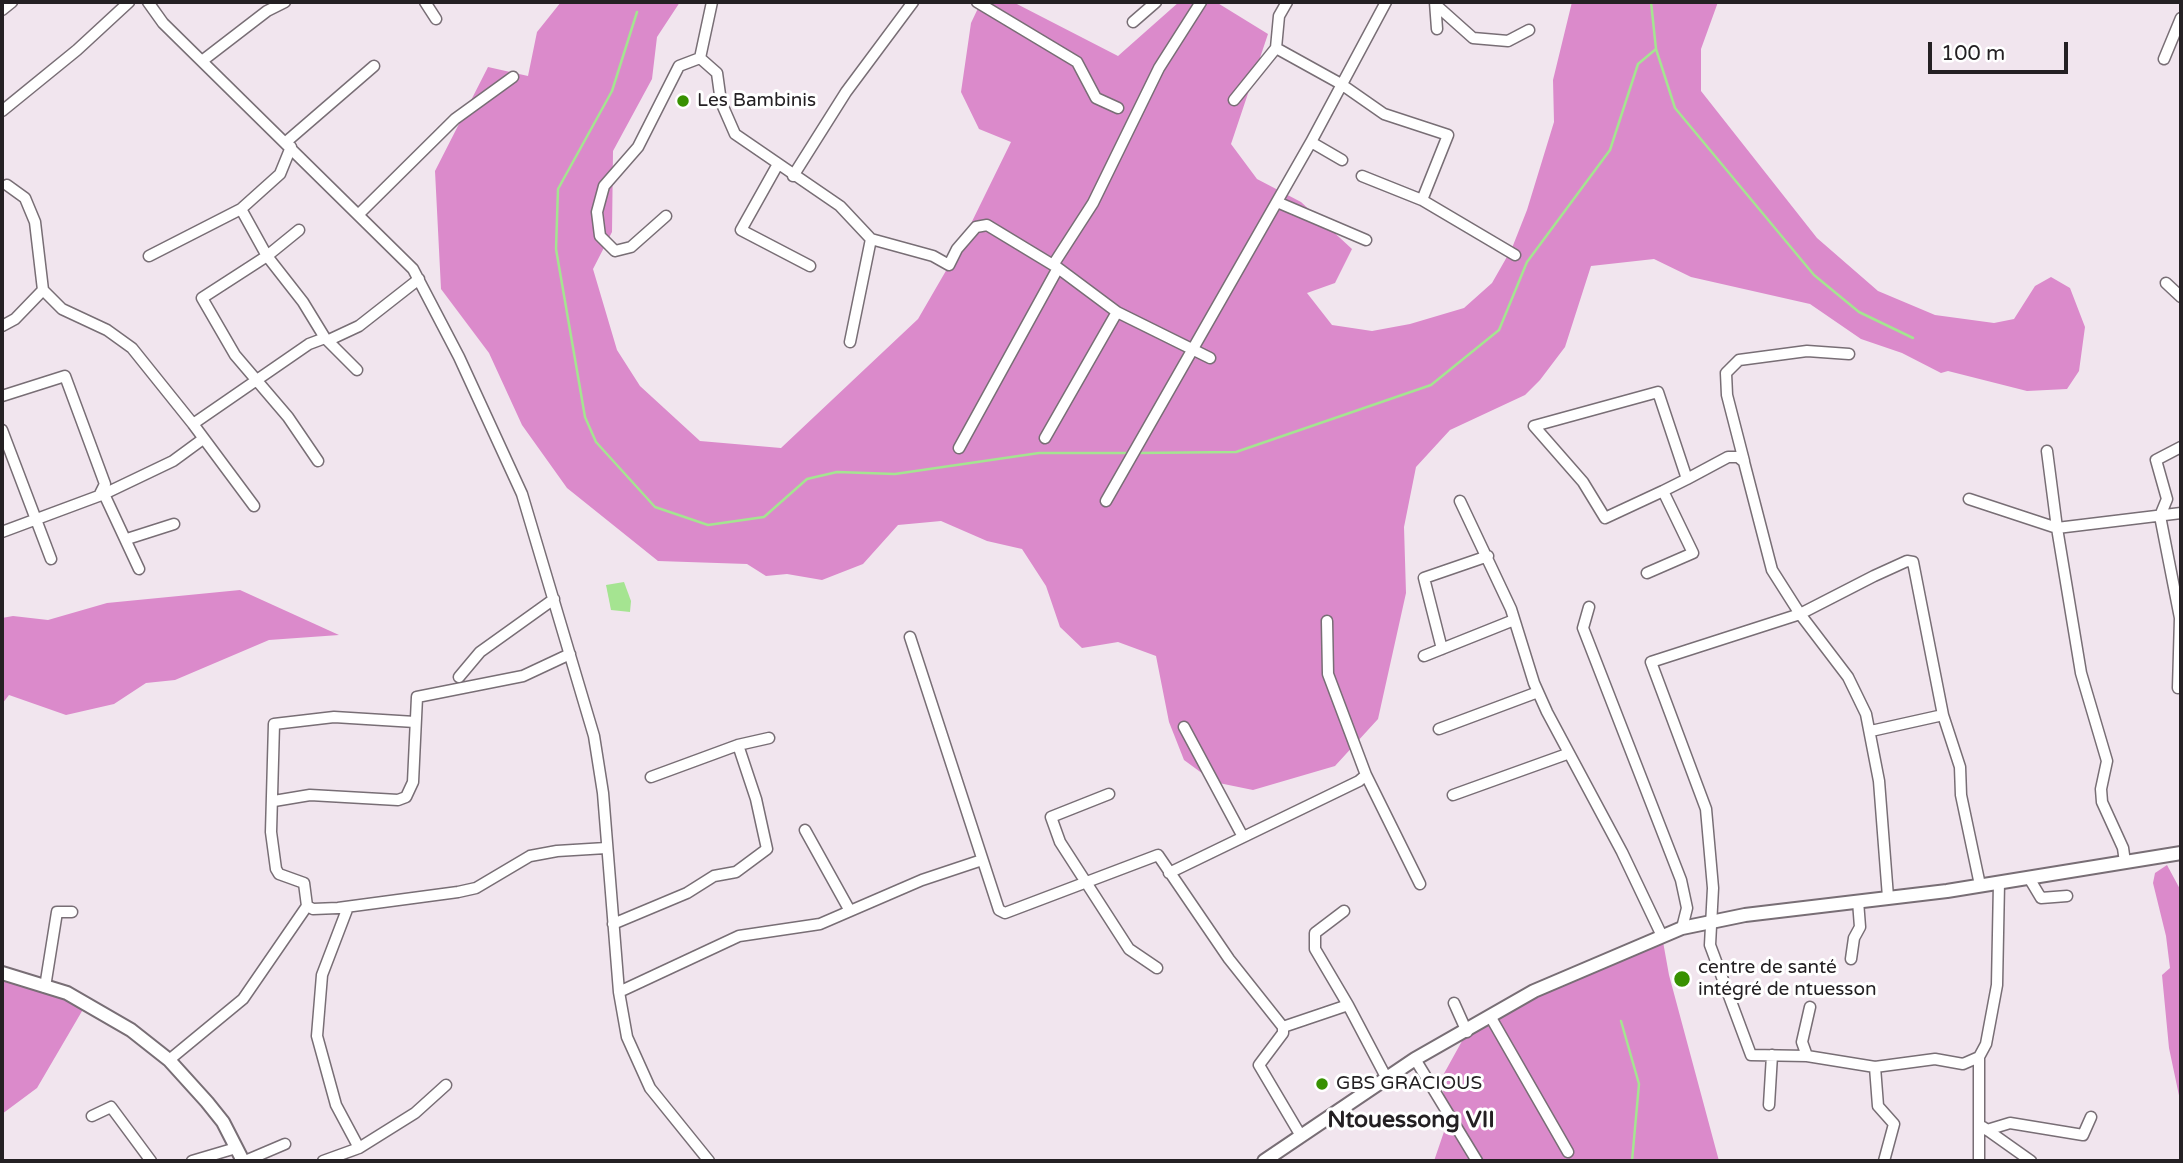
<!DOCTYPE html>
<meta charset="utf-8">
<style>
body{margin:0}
#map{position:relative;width:2183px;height:1163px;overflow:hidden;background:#f1e5ee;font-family:"Varela Round",sans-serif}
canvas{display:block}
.frame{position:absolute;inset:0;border:4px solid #242023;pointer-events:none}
.scale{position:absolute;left:1928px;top:42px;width:140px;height:32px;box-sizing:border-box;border:4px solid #242023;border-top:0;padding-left:9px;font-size:21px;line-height:24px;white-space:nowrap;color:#242023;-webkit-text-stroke:5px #fff;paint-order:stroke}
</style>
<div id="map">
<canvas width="2183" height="1163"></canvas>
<div class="frame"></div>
<div class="scale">100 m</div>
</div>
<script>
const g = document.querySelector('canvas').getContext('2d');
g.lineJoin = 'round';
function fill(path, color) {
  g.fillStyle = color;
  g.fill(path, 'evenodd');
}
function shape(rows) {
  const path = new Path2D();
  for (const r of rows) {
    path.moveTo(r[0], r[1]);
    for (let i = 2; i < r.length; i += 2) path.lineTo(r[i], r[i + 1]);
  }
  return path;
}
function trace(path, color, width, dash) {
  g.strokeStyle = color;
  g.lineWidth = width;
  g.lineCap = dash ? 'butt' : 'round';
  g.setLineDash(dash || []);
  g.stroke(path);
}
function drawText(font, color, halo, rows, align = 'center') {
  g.font = font + ' "Varela Round",sans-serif';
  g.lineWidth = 6;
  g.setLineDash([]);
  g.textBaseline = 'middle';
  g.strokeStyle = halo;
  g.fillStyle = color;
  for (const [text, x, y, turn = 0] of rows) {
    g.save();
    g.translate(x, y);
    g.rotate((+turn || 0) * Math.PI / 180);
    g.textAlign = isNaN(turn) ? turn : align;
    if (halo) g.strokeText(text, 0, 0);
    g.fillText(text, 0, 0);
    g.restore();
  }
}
fill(shape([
 [561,2,680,2,657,37,652,79,613,151,612,232,593,269,617,350,640,386,700,441,781,448,918,319,958,250,1011,142,979,129,961,92,971,23,981,2,1013,2,1118,56,1179,2,1216,2,1268,34,1231,144,1257,179,1301,202,1352,249,1335,283,1307,293,1332,325,1372,331,1410,324,1464,308,1492,283,1512,248,1527,210,1554,122,1553,80,1572,2,1718,2,1701,49,1701,91,1817,238,1878,291,1935,315,1994,323,2014,319,2035,286,2051,277,2070,288,2085,327,2079,371,2067,389,2027,391,1948,371,1941,373,1902,353,1861,339,1810,304,1691,277,1654,259,1591,266,1565,347,1540,380,1525,395,1450,430,1416,467,1404,527,1406,593,1378,719,1335,766,1253,790,1214,782,1184,760,1169,722,1156,656,1118,642,1082,648,1060,627,1046,586,1022,549,987,541,941,521,898,525,863,564,822,580,787,574,766,576,747,564,658,561,567,488,522,425,489,353,441,289,435,171,488,67,528,76,537,32],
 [240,590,339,635,269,640,175,680,146,683,114,704,66,715,9,695,2,704,2,618,13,616,48,620,107,603],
 [2167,865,2181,891,2181,1105,2169,1048,2162,975,2170,968,2166,936,2153,883,2155,873],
 [1662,936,1669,975,1719,1161,1434,1161,1448,1120,1441,1079,1467,1032,1490,1016],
 [2,972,85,1006,37,1088,2,1114]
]), '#db8acb');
fill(shape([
 [624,582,631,601,630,612,611,610,606,585]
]), '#a5e491');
trace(shape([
 [1651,2,1656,49,1675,108,1814,275,1859,312,1913,338],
 [637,12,612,91,558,189,556,249,585,417,596,442,655,507,708,525,764,517,807,479,837,472,895,474,1039,453,1130,453],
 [1137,453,1236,452,1431,385,1499,330,1527,262,1610,150,1638,64,1656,49],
 [1621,1021,1639,1084,1632,1161]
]), '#a5e491', 2.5);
const minor = shape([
 [148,2,163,23,413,269,459,357,522,494,594,736,603,793,619,992,627,1037,650,1088,709,1161],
 [425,2,436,19],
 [977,2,1077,62,1096,98,1118,108],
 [1435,2,1437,29],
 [1436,5,1473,38,1508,41,1529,30],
 [2,10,12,2],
 [1133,22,1156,2],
 [1276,48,1341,84,1384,114,1448,135,1422,200],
 [700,58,712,2],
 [2164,59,2181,18],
 [202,61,267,11,285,2],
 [1234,100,1276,48,1279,16,1287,2],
 [2,111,77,50,129,2],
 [286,142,374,66],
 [1342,160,1311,142,1386,2],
 [778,164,741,230,810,266],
 [793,176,846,92,913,2],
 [1362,176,1422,200,1515,255],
 [7,185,25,198,35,222,43,290,62,309,107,330,132,348,193,424,254,506],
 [1277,202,1366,240],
 [241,209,267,256,303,302,325,338],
 [359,214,455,119,513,77],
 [666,216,631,247,615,251,600,236,597,212,604,186,638,147,679,66,700,58,717,73,721,102,735,134,840,206,871,239,933,256,949,265,957,249,976,227,987,225,1058,268,1117,312,1210,358],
 [299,230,267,256,202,298,235,355,288,417,318,461],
 [149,256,241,209,280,174,291,147],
 [1053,265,1093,203,1159,68,1201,2],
 [2166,283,2181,297],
 [2,326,15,319,43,290],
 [329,340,359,326,419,279],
 [850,342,871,239],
 [2,396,65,376,105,484,100,494],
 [193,424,309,344,325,338,357,370],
 [2,430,51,559],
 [1045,438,1117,312],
 [959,448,1058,268],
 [2047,451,2057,528],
 [1744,461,1727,395,1726,373,1739,360,1807,351,1849,354],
 [1687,479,1658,392,1534,426,1583,482,1605,518,1663,491,1687,479,1728,457,1738,457,1744,462,1772,570,1800,614,1848,677,1866,714,1879,781,1888,897],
 [104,494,173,461,203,439],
 [1969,499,2057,528],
 [1106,501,1311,142],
 [1460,501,1511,609,1534,683,1547,712,1622,852,1662,936],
 [2,532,104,494,139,569],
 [127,539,174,524],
 [1647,573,1693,553,1663,491],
 [1589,607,1583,628,1681,880,1687,908,1682,928],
 [910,637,999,910,1005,913,1158,855,1229,959,1283,1027,1283,1033,1259,1065,1301,1136],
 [1442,649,1424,578,1488,556],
 [1424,656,1514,620],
 [459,677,480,652,554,599],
 [2178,688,2180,618,2160,516,2167,499,2156,460,2181,447],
 [1184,727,1243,837],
 [1439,729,1538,692],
 [1871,731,1943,715],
 [1366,775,1420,884],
 [651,777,738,745,769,738],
 [1109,794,1051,817,1060,842,1129,949,1157,968],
 [1453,795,1567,754],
 [274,801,310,795,398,800,406,797,413,782,417,697,523,676,570,654],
 [805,830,850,911],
 [2125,862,2123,848,2102,802,2101,789,2107,761,2081,673,2057,528,2181,513],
 [1169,873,1359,781,1366,775,1328,674,1327,621],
 [2029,878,2041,898,2067,896],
 [307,906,304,883,279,874,276,869,271,832,274,724,334,717,415,722],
 [348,907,322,975,317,1036,336,1105,359,1148],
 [1344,911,1315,933,1315,949,1348,1005],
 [613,924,687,893,714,876,736,872,767,849,756,799,738,745],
 [1851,959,1854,938,1860,927,1858,901],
 [45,987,57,912,72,912],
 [619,992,739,936,820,924,922,880,982,860],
 [1454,1003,1467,1032],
 [1490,1016,1568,1152],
 [1283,1027,1348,1005,1387,1079],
 [1807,1056,1802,1042,1810,1007],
 [1979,1057,1963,1064,1935,1059,1875,1067,1807,1056,1751,1055,1710,945,1713,888,1706,809,1651,662,1800,614,1874,576,1907,561,1913,562,1943,715,1960,767,1961,795,1980,885],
 [1415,1059,1477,1161],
 [169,1060,243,999,307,906,313,909,338,908,458,892,476,888,530,856,557,851,606,848],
 [1875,1067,1878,1106,1894,1124,1884,1161],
 [1769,1105,1772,1055],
 [92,1116,111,1107,151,1161],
 [1983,1127,2031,1161],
 [1987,1130,2010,1123,2083,1135,2091,1117],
 [192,1161,236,1148],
 [245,1161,285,1144],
 [323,1161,359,1148,415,1113,446,1085],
 [1979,1161,1979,1057,1986,1044,1997,985,1999,883]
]);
const tertiary = shape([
 [2,973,67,993,131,1030,169,1060,207,1102,223,1122,243,1161],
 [1264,1161,1415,1059,1534,991,1682,928,1745,915,1947,891,2181,853]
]);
trace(minor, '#786e75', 13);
trace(tertiary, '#786e75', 16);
trace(minor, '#fff', 10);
trace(tertiary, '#fff', 12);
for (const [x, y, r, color] of [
 [683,101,7,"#389101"],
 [1682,979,9,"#389101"],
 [1322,1084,7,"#389101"]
]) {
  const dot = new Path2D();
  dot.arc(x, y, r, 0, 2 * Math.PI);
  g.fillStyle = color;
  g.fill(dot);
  trace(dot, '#fff', 2.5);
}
drawText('19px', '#242023', '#fff', [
 ["Les Bambinis",697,101],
 ["centre de santé",1698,968],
 ["intégré de ntuesson",1698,990],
 ["GBS GRACIOUS",1336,1084]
], 'left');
drawText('bold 23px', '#242023', '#fff', [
 ["Ntouessong VII",1411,1121]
]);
</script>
